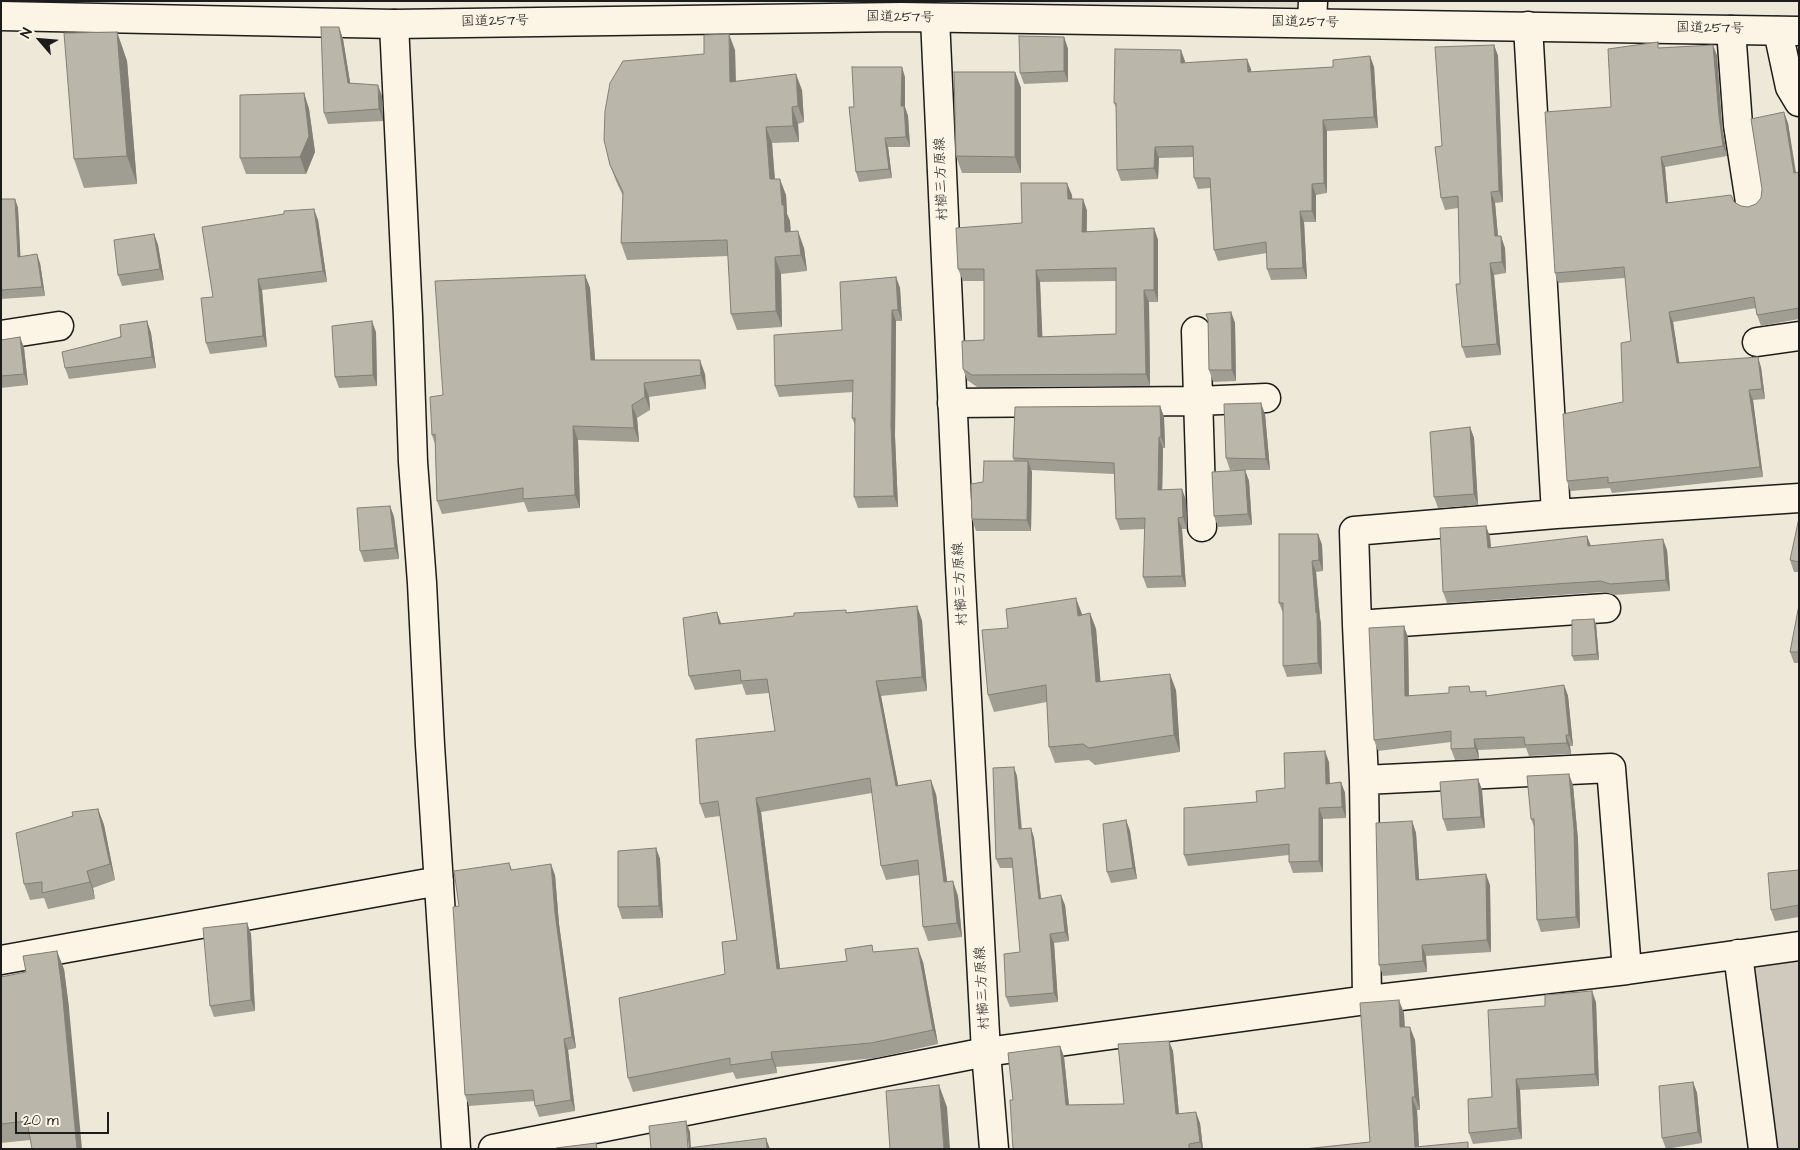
<!DOCTYPE html>
<meta charset="utf-8">
<style>
body{margin:0}
#map{position:relative;width:1800px;height:1150px;overflow:hidden;background:#eee8d9;font-family:"Architects Daughter",sans-serif}
canvas{display:block}
.frame{position:absolute;inset:0;border:2px solid #1c1c1c;pointer-events:none}
.north{position:absolute;left:15px;top:15px;width:50px;height:50px;-webkit-text-stroke:4px #fcf5e5;paint-order:stroke;rotate:297deg;font-size:14px;font-weight:700;line-height:20px;text-align:center;color:#1c1c1c}
.north::after{content:'';display:block;margin:auto;width:18px;height:22px;background:#1c1c1c;clip-path:polygon(50% 0,100% 100%,50% 72%,0 100%)}
.scale{position:absolute;left:15px;top:1112px;width:94px;height:22px;box-sizing:border-box;border:2px solid #1c1c1c;border-top:0;padding-left:6px;font-size:15px;line-height:18px;white-space:nowrap;color:#1c1c1c;-webkit-text-stroke:4px #fcf5e5;paint-order:stroke}
</style>
<div id="map">
<canvas width="1800" height="1150"></canvas>
<div class="frame"></div>
<div class="north">N</div>
<div class="scale">20 m</div>
</div>
<script>
const g = document.querySelector('canvas').getContext('2d');
g.lineJoin = 'round';
function fill(path, color) {
  g.fillStyle = color;
  g.fill(path, 'evenodd');
}
function shape(rows) {
  const path = new Path2D();
  for (const r of rows) {
    path.moveTo(r[0], r[1]);
    for (let i = 2; i < r.length; i += 2) path.lineTo(r[i], r[i + 1]);
  }
  return path;
}
function trace(path, color, width, dash) {
  g.strokeStyle = color;
  g.lineWidth = width;
  g.lineCap = dash ? 'butt' : 'round';
  g.setLineDash(dash || []);
  g.stroke(path);
}
function drawText(font, color, halo, rows, align = 'center') {
  g.font = font + ' "Architects Daughter","Klee One",sans-serif';
  g.lineWidth = 4;
  g.setLineDash([]);
  g.textBaseline = 'middle';
  g.strokeStyle = halo;
  g.fillStyle = color;
  for (const [text, x, y, turn = 0] of rows) {
    g.save();
    g.translate(x, y);
    g.rotate((+turn || 0) * Math.PI / 180);
    g.textAlign = isNaN(turn) ? turn : align;
    if (halo) g.strokeText(text, 0, 0);
    g.fillText(text, 0, 0);
    g.restore();
  }
}
fill(shape([
 [903,1,1299,1,1299,7]
]), '#ded9cb');
fill(shape([
 [1799,961,1799,1149,1772,1149,1751,966]
]), '#cfcabd');
const street = shape([
 [1312,23,1313,1],
 [394,24,408,317,413,462,422,583,430,745,456,1149],
 [1528,26,1556,514],
 [1731,30,1738,125,1750,202],
 [1778,31,1790,87,1799,102],
 [1196,331,1202,527],
 [1,335,59,326],
 [1757,342,1799,336],
 [952,403,1198,401,1266,398],
 [1606,608,1357,625,1354,531,1556,514,1799,498],
 [1357,625,1364,780],
 [1738,954,1763,1149],
 [1,960,439,881],
 [1367,1000,1364,780,1611,768,1627,970],
 [493,1149,986,1052,1367,1000,1627,970,1799,946]
]);
const secondary = shape([
 [935,18,960,568,986,1052,994,1149]
]);
const highway = shape([
 [1,16,394,24,901,17,1799,31]
]);
trace(street, '#1c1c1c', 31);
trace(secondary, '#1c1c1c', 31);
trace(highway, '#1c1c1c', 31);
trace(street, '#fcf5e5', 28);
trace(secondary, '#fcf5e5', 28);
trace(highway, '#fcf5e5', 28);
fill(shape([
 [339,27,343,39,350,83,382,96,383,121,328,124,324,113],
 [117,32,127,61,137,184,84,188,74,159],
 [1064,37,1068,49,1068,82,1024,84,1020,73],
 [1494,45,1498,56,1503,202,1495,203,1498,236,1505,248,1506,273,1494,275,1501,355,1466,358,1462,347,1458,208,1445,210,1441,198,1442,146],
 [1713,45,1717,56,1722,126,1727,156,1665,167,1668,202,1734,202,1741,206,1748,207,1756,204,1761,198,1788,123,1796,172,1799,172,1799,319,1761,326,1757,315,1756,308,1673,322,1679,363,1761,367,1765,399,1753,400,1763,477,1612,493,1610,488,1570,491,1567,481,1623,402,1631,341,1625,278,1558,283,1555,273,1660,48],
 [735,50,736,81,802,90,804,122,798,124,799,142,772,143,775,179,786,195,787,214,790,221,791,232,804,248,807,271,781,274,782,327,737,330,731,314,728,256,627,260,621,243,623,196,616,181,610,165,704,54],
 [1370,56,1374,67,1378,128,1327,131,1327,193,1316,195,1316,222,1304,222,1307,279,1271,280,1267,269,1267,253,1218,261,1214,250,1210,188,1198,189,1194,178,1193,157,1159,158,1158,179,1121,181,1117,170,1117,110,1114,103,1185,61,1185,63,1247,59,1251,72,1333,67],
 [1015,72,1021,88,1021,173,962,173,956,156],
 [905,77,905,107,908,116,910,147,888,147,892,178,859,182,856,172,854,107],
 [304,93,309,109,315,152,306,174,246,174,240,158],
 [1072,195,1072,199,1083,199,1087,211,1087,232,1154,228,1158,240,1158,302,1149,302,1150,386,977,387,967,380,963,369,984,340,984,281,963,281,958,269,1022,223],
 [1116,281,1116,334,1042,337,1040,282],
 [1,199,15,199,18,208,20,256,40,263,45,296,1,299],
 [318,220,327,282,262,290,267,347,210,354,206,343,213,297],
 [154,234,158,245,164,280,122,286,118,275],
 [585,275,590,288,595,360,705,374,706,389,649,397,650,410,637,418,639,442,578,440,580,508,528,512,524,502,442,514,437,501,435,444,432,435,443,395],
 [896,277,900,288,902,321,896,321,895,436,898,507,858,508,854,497,855,425,852,418,853,392,779,397,775,386,842,330],
 [1231,312,1235,323,1236,381,1213,382,1209,370,1208,319],
 [147,321,151,333,156,368,69,379,65,368],
 [376,332,377,386,339,388,335,377],
 [20,337,24,348,28,385,1,388,1,340],
 [1160,406,1164,417,1165,448,1163,448,1162,490,1186,500,1187,529,1182,529,1186,587,1147,588,1143,577,1145,529,1120,530,1116,519,1114,474,1031,470,1032,472,1031,531,976,531,972,519,983,482,1014,461,1013,458],
 [1265,414,1270,470,1230,470,1226,458],
 [1470,427,1474,438,1478,505,1438,508,1434,497],
 [1245,470,1249,481,1252,525,1218,527,1214,516],
 [390,506,394,517,399,559,364,562,360,551],
 [1799,518,1799,572,1794,572,1790,560],
 [1486,526,1490,537,1491,548,1587,536,1591,546,1667,550,1670,591,1614,595,1605,592,1574,594,1447,603,1443,592],
 [1318,534,1322,545,1323,571,1316,572,1320,618,1321,624,1322,674,1287,677,1283,666,1283,613,1279,603],
 [1799,605,1799,663,1794,663,1790,652],
 [917,606,922,621,927,691,881,696,898,785,936,794,947,882,958,896,962,937,928,941,923,927,919,875,886,880,881,866,872,793,761,812,780,969,847,961,875,952,923,962,938,1044,876,1058,776,1067,777,1073,736,1079,733,1072,633,1092,628,1078,725,974,737,940,720,816,705,818,700,804,775,731,769,693,746,695,742,684,695,690,689,676,721,624],
 [1090,613,1096,629,1100,681,1176,690,1180,752,1095,765,1089,760,1055,763,1049,747,1047,702,994,712,988,695,1008,628],
 [1594,619,1596,624,1599,660,1574,661,1572,656],
 [1408,637,1409,696,1472,692,1487,696,1564,685,1568,696,1573,746,1570,746,1571,754,1529,756,1526,748,1478,750,1479,759,1455,760,1451,749,1451,742,1378,751,1374,740],
 [1329,762,1330,784,1341,782,1345,793,1346,818,1323,819,1323,872,1293,873,1289,862,1289,855,1188,866,1184,855,1257,802,1285,788],
 [1017,776,1022,829,1031,828,1034,838,1041,898,1065,905,1069,941,1054,943,1058,1002,1010,1007,1006,997,1020,952,1013,868,1000,868,996,859],
 [1478,779,1482,790,1485,828,1447,831,1443,819],
 [1573,785,1578,840,1580,928,1541,932,1537,920,1535,829,1531,819],
 [98,809,104,825,115,880,93,888,95,899,48,909,44,898,30,900,24,884],
 [1126,820,1130,831,1137,879,1111,883,1107,872],
 [1412,821,1416,833,1419,880,1490,885,1491,952,1426,956,1427,972,1383,976,1379,965],
 [656,848,660,859,663,918,622,919,618,907],
 [509,863,512,870,555,875,559,924,576,1048,568,1050,575,1111,539,1117,535,1106,535,1101,469,1106,465,1095,459,906],
 [1799,870,1799,917,1775,921,1771,910],
 [247,923,251,934,255,1011,214,1017,210,1006],
 [64,969,69,1008,30,1140,1,1143,1,977],
 [1596,1002,1599,1086,1520,1090,1522,1139,1473,1144,1469,1133,1492,1097],
 [1404,1013,1405,1027,1415,1040,1420,1110,1417,1110,1419,1146,1304,1149,1370,1142],
 [1169,1041,1173,1051,1179,1114,1200,1123,1203,1149,1013,1149,1013,1100,1060,1046,1064,1057,1069,1105,1124,1104],
 [1693,1082,1697,1093,1702,1143,1666,1149,1662,1138]
]), '#a09d92');
fill(shape([
 [339,27,343,39,352,94,348,83],
 [117,32,127,61,137,184,127,156],
 [729,34,735,50,736,98,730,82],
 [1064,37,1068,49,1068,82,1064,71],
 [1494,45,1498,56,1503,202,1499,191],
 [1713,45,1717,56,1722,126,1727,156,1723,146,1719,116],
 [1181,50,1185,61,1185,74,1181,63],
 [1370,56,1374,67,1378,128,1374,117],
 [1247,59,1251,69,1252,83,1248,72],
 [902,67,905,77,905,107,908,116,910,147,906,137,901,106],
 [1015,72,1021,88,1021,173,1015,157],
 [796,74,802,90,804,122,798,106],
 [378,85,382,96,383,121,379,109],
 [304,93,309,109,315,152,306,174,300,157],
 [792,107,798,124,799,142,793,126],
 [1784,112,1788,123,1797,183,1794,173],
 [1323,120,1327,131,1327,193,1324,183],
 [766,127,772,143,776,196,770,179],
 [885,138,888,147,892,178,889,169],
 [1155,147,1159,158,1158,179,1154,168],
 [1661,157,1665,167,1669,213,1666,203],
 [780,179,786,195,787,214,790,221,791,248,785,232],
 [1067,183,1072,195,1073,211,1068,199],
 [1312,184,1316,195,1316,222,1312,211],
 [1491,192,1495,203,1499,248,1495,236],
 [15,199,18,208,21,266,18,257],
 [1083,199,1087,211,1086,244,1082,232],
 [314,209,318,220,327,282,323,271],
 [1300,211,1304,222,1307,279,1303,268],
 [1154,228,1158,240,1158,302,1154,290],
 [798,231,804,248,807,271,801,255],
 [154,234,158,245,164,280,160,269],
 [1501,236,1505,248,1506,273,1502,262],
 [37,254,40,263,45,296,42,287],
 [775,257,781,274,782,327,776,311],
 [1490,263,1494,275,1501,355,1497,344],
 [1036,270,1040,282,1043,349,1038,337],
 [585,275,590,288,596,373,591,360],
 [896,277,900,288,902,321,898,310],
 [258,279,262,290,267,347,263,336],
 [1144,290,1149,302,1150,386,1146,374],
 [892,310,896,321,895,436,898,507,894,496,891,425],
 [1231,312,1235,323,1236,381,1232,370],
 [1669,312,1673,322,1681,373,1677,363],
 [147,321,151,333,156,368,152,357],
 [372,321,376,332,377,386,373,375],
 [20,337,24,348,28,385,24,374],
 [1758,357,1761,367,1765,399,1762,389],
 [700,360,705,374,706,389,701,375],
 [644,383,649,397,650,410,645,397],
 [1749,390,1753,400,1763,477,1760,467],
 [1261,403,1265,414,1270,470,1266,459],
 [632,405,637,418,639,442,634,428],
 [1160,406,1164,417,1165,448,1161,437],
 [573,426,578,440,580,508,575,495],
 [1470,427,1474,438,1478,505,1474,494],
 [1159,437,1163,448,1162,501,1158,490],
 [1028,461,1032,472,1031,531,1027,520],
 [1245,470,1249,481,1252,525,1248,514],
 [1182,489,1186,500,1187,529,1183,517],
 [390,506,394,517,399,559,395,548],
 [1178,518,1182,529,1186,587,1182,576],
 [1486,526,1490,537,1492,559,1488,548],
 [1318,534,1322,545,1323,571,1319,560],
 [1587,536,1591,547,1588,546],
 [1663,539,1667,550,1670,591,1666,580],
 [1312,561,1316,572,1320,618,1321,624,1322,674,1318,663,1316,613],
 [1076,598,1082,614,1084,632,1078,616],
 [917,606,922,621,927,691,922,677],
 [717,612,722,626,719,624],
 [1090,613,1096,629,1102,698,1096,682],
 [1594,619,1596,624,1599,660,1597,654],
 [1404,626,1408,637,1409,707,1405,696],
 [1170,674,1176,690,1180,752,1174,735],
 [876,681,881,696,901,800,896,786],
 [1564,685,1568,696,1573,746,1569,735],
 [1566,735,1570,746,1571,754,1567,743],
 [1474,739,1478,750,1479,759,1475,748],
 [1325,751,1329,762,1330,795,1326,784],
 [1014,767,1017,776,1022,839,1019,829],
 [1569,774,1573,785,1578,840,1580,928,1576,917],
 [1478,779,1482,790,1485,828,1481,817],
 [931,780,936,794,949,896,944,882],
 [1341,782,1345,793,1346,818,1342,807],
 [756,798,761,812,782,984,777,969],
 [1319,808,1323,819,1323,872,1319,861],
 [98,809,104,825,115,880,110,864],
 [1126,820,1130,831,1137,879,1133,868],
 [1412,821,1416,833,1420,891,1416,880],
 [1031,828,1034,838,1042,908,1039,899],
 [656,848,660,859,663,918,659,906],
 [551,864,555,875,559,924,576,1048,572,1037,555,913],
 [87,871,93,888,95,899,90,882],
 [1486,874,1490,885,1491,952,1487,940],
 [953,881,958,896,962,937,957,923],
 [1061,895,1065,905,1069,941,1065,932],
 [247,923,251,934,255,1011,251,1000],
 [1050,934,1054,943,1058,1002,1054,993],
 [1422,945,1426,956,1427,972,1423,961],
 [918,948,923,962,938,1044,933,1030],
 [57,951,64,969,69,1008,82,1149,77,1149],
 [1592,991,1596,1002,1599,1086,1595,1074],
 [1399,1000,1404,1013,1405,1040,1400,1027],
 [1410,1027,1415,1040,1420,1110,1415,1097],
 [564,1039,568,1050,575,1111,571,1100],
 [1169,1041,1173,1051,1180,1125,1176,1114],
 [1060,1046,1064,1057,1070,1116,1066,1105],
 [771,1052,776,1067,777,1073,772,1059],
 [1516,1079,1520,1090,1522,1139,1518,1128],
 [1693,1082,1697,1093,1702,1143,1698,1132],
 [939,1085,947,1107,950,1149,944,1149],
 [1412,1097,1417,1110,1419,1149,1415,1147],
 [1196,1112,1200,1123,1203,1149,1202,1149,1200,1142],
 [686,1121,690,1132,691,1149,689,1149],
 [766,1138,770,1149,767,1149]
]), '#827f77');
const building = shape([
 [321,27,339,27,348,83,378,85,379,109,324,113,321,27],
 [117,32,127,156,74,159,64,33,117,32],
 [729,34,730,82,796,74,798,106,792,107,793,126,766,127,770,179,780,179,782,205,784,205,785,232,798,231,801,255,775,257,776,311,731,314,727,240,621,243,623,192,610,165,604,140,605,111,610,83,623,61,704,54,704,35,729,34],
 [1019,36,1064,37,1064,71,1020,73,1019,36],
 [1658,42,1658,48,1713,45,1719,116,1723,146,1661,157,1666,203,1731,195,1734,202,1741,206,1748,207,1756,204,1761,198,1762,189,1751,119,1784,112,1794,173,1799,172,1799,308,1757,315,1754,297,1669,312,1677,363,1758,357,1762,389,1749,390,1760,467,1608,483,1608,477,1567,481,1563,414,1623,402,1621,343,1631,341,1624,267,1555,273,1545,112,1611,107,1608,49,1658,42],
 [1494,45,1499,191,1491,192,1495,236,1501,236,1502,262,1490,263,1497,344,1462,347,1456,284,1460,284,1458,196,1441,198,1435,147,1442,146,1435,47,1494,45],
 [1115,49,1181,50,1181,63,1247,59,1248,72,1333,67,1333,60,1370,56,1374,117,1323,120,1324,183,1312,184,1312,211,1300,211,1303,268,1267,269,1266,242,1214,250,1210,178,1194,178,1193,146,1155,147,1154,168,1117,170,1116,103,1114,103,1115,49],
 [852,67,902,67,901,106,904,106,906,137,885,138,889,169,856,172,849,107,854,107,852,67],
 [954,72,1015,72,1015,157,956,156,954,72],
 [304,93,309,136,300,157,240,158,240,95,304,93],
 [1021,183,1067,183,1068,199,1083,199,1082,232,1154,228,1154,290,1144,290,1146,374,972,375,963,369,962,341,984,340,984,269,958,269,956,228,1022,223,1021,183],
 [1116,268,1116,334,1038,337,1036,270,1116,268],
 [1,199,15,199,18,257,37,254,42,287,1,290,1,199],
 [314,209,323,271,258,279,263,336,206,343,201,298,213,297,202,227,284,214,284,211,314,209],
 [154,234,160,269,118,275,114,240,154,234],
 [585,275,591,360,700,360,701,375,644,383,645,397,632,405,634,428,573,426,575,495,523,499,523,488,437,501,435,434,432,435,430,397,443,395,435,281,585,275],
 [896,277,898,310,892,310,891,425,894,496,854,497,855,418,852,418,853,380,775,386,774,335,842,330,840,282,896,277],
 [1231,312,1232,370,1209,370,1208,319,1206,314,1231,312],
 [147,321,152,357,65,368,62,352,121,337,120,325,147,321],
 [372,321,373,375,335,377,332,326,372,321],
 [20,337,24,374,1,376,1,340,20,337],
 [1261,403,1266,459,1226,458,1224,404,1261,403],
 [1160,406,1161,437,1159,437,1158,490,1182,489,1183,517,1178,518,1182,576,1143,577,1145,518,1116,519,1114,463,1013,458,1015,407,1160,406],
 [1470,427,1474,494,1434,497,1430,432,1470,427],
 [984,461,1028,461,1027,520,972,519,971,484,983,482,984,461],
 [1245,470,1248,514,1214,516,1212,472,1245,470],
 [390,506,395,548,360,551,357,508,390,506],
 [1799,518,1799,562,1790,560,1799,518],
 [1486,526,1488,548,1587,536,1588,546,1663,539,1666,580,1610,584,1601,581,1570,583,1443,592,1440,528,1486,526],
 [1279,534,1318,534,1319,560,1312,561,1316,613,1317,613,1318,663,1283,666,1283,603,1279,603,1279,534],
 [1076,598,1078,616,1090,613,1096,682,1170,674,1174,735,1089,748,1083,744,1049,747,1046,685,988,695,982,630,1008,628,1006,609,1076,598],
 [1799,605,1799,652,1790,652,1799,605],
 [917,606,922,677,876,681,896,786,931,780,944,882,953,881,957,923,923,927,918,860,881,866,870,778,756,798,777,969,847,961,845,949,872,945,873,952,918,948,933,1030,871,1043,771,1052,772,1059,730,1065,730,1058,628,1078,619,998,725,974,722,942,737,940,718,801,700,804,696,739,775,731,767,679,741,681,740,670,689,676,683,618,717,612,719,624,794,616,794,613,846,610,846,613,917,606],
 [1594,619,1597,654,1572,656,1572,620,1594,619],
 [1404,626,1405,696,1449,693,1449,687,1469,686,1470,692,1486,691,1486,696,1564,685,1569,735,1566,735,1567,743,1525,745,1524,737,1474,739,1475,748,1451,749,1451,731,1374,740,1369,628,1404,626],
 [1325,751,1326,784,1341,782,1342,807,1319,808,1319,861,1289,862,1289,844,1184,855,1184,808,1257,802,1256,791,1285,788,1284,753,1325,751],
 [1014,767,1019,829,1031,828,1039,899,1061,895,1065,932,1050,934,1054,993,1006,997,1004,954,1020,952,1012,858,996,859,993,768,1014,767],
 [1569,774,1574,829,1576,917,1537,920,1534,819,1531,819,1527,776,1569,774],
 [1478,779,1481,817,1443,819,1440,782,1478,779],
 [98,809,110,864,87,871,90,882,42,893,42,882,24,884,16,833,73,816,72,812,98,809],
 [1126,820,1133,868,1107,872,1103,824,1126,820],
 [1412,821,1416,880,1486,874,1487,940,1422,945,1423,961,1379,965,1376,823,1412,821],
 [656,848,659,906,618,907,618,851,656,848],
 [509,863,511,870,551,864,555,913,572,1037,564,1039,571,1100,535,1106,533,1090,465,1095,453,907,459,906,454,871,509,863],
 [1799,870,1799,905,1771,910,1768,873,1799,870],
 [247,923,251,1000,210,1006,203,928,247,923],
 [57,951,62,989,77,1149,32,1149,27,1121,1,1124,1,977,26,972,23,956,57,951],
 [1592,991,1595,1074,1516,1079,1518,1128,1469,1133,1468,1099,1492,1097,1488,1010,1545,1006,1545,995,1592,991],
 [1399,1000,1400,1027,1410,1027,1415,1097,1412,1097,1415,1147,1468,1142,1468,1149,1304,1149,1370,1142,1360,1003,1399,1000],
 [1169,1041,1176,1114,1196,1112,1200,1142,1189,1144,1189,1149,1013,1149,1010,1100,1013,1100,1008,1053,1060,1046,1066,1105,1124,1104,1118,1044,1169,1041],
 [1693,1082,1698,1132,1662,1138,1659,1086,1693,1082],
 [939,1085,944,1149,890,1149,886,1091,939,1085],
 [686,1121,688,1148,766,1138,767,1149,651,1149,649,1126,686,1121],
 [596,1143,597,1149,556,1149,556,1148,596,1143]
]);
fill(building, '#bab6aa');
trace(building, '#827f77', 1);
drawText('14px', '#1c1c1c', '#fcf5e5', [
 ["国道257号",900,18,1],
 ["国道257号",495,22,-1],
 ["国道257号",1305,23,1],
 ["国道257号",1710,29,1],
 ["村櫛三方原線",942,179,-92],
 ["村櫛三方原線",961,584,-93],
 ["村櫛三方原線",983,988,-93]
]);
</script>
